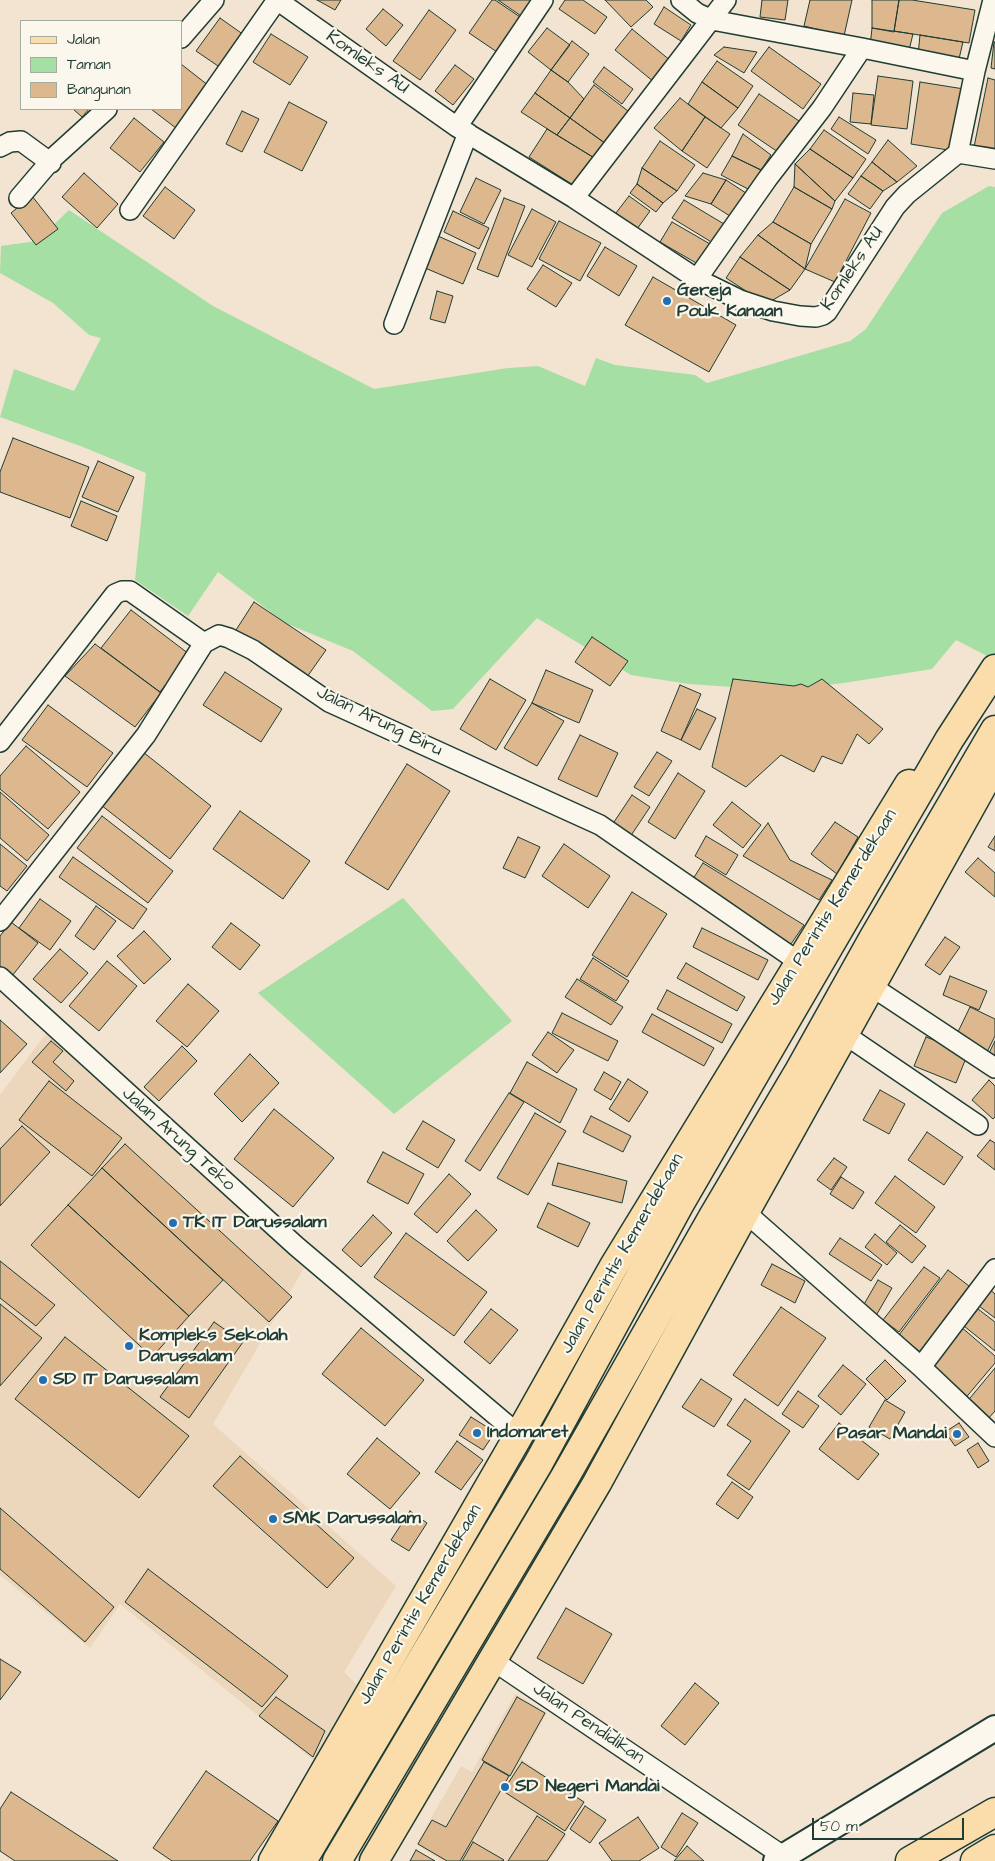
<!DOCTYPE html>
<style>
body{margin:0}
#map{position:relative;width:995px;height:1861px;overflow:hidden;background:#f2e4d0;font-family:"Architects Daughter",sans-serif}
canvas{display:block}
.legend{position:absolute;left:20px;top:20px;width:162px;height:90px;box-sizing:border-box;background:#fbf7ec;border:1px solid #a3ada2;margin:0;padding:6px 9px;list-style:none;font-size:15px;color:#1f3d34}
.legend li{display:flex;align-items:center;gap:10px;height:25px}
.legend b{width:25px;border:1px solid #a3ada2}
.scale{position:absolute;left:812px;top:1818px;width:152px;height:22px;box-sizing:border-box;border:2px solid #1f3d34;border-top:0;padding-left:6px;font-size:15px;line-height:18px;white-space:nowrap;color:#1f3d34;-webkit-text-stroke:4px #fbf7ec;paint-order:stroke}
</style>
<div id="map">
<canvas width="995" height="1861"></canvas>
<ul class="legend">
<li><b style="height:6px;background:#faddab"></b>Jalan</li>
<li><b style="height:14px;background:#a5dfa4"></b>Taman</li>
<li><b style="height:14px;background:#ddb78e"></b>Bangunan</li>
</ul>
<div class="scale">50 m</div>
</div>
<script>
const g = document.querySelector('canvas').getContext('2d');
g.lineJoin = 'round';
function fill(path, color) {
  g.fillStyle = color;
  g.fill(path, 'evenodd');
}
function shape(rows) {
  const path = new Path2D();
  for (const r of rows) {
    path.moveTo(r[0], r[1]);
    for (let i = 2; i < r.length; i += 2) path.lineTo(r[i], r[i + 1]);
  }
  return path;
}
function trace(path, color, width, dash) {
  g.strokeStyle = color;
  g.lineWidth = width;
  g.lineCap = dash ? 'butt' : 'round';
  g.setLineDash(dash || []);
  g.stroke(path);
}
function drawText(font, color, halo, rows, align = 'center') {
  g.font = font + ' "Architects Daughter",sans-serif';
  g.lineWidth = 4.5;
  g.setLineDash([]);
  g.textBaseline = 'middle';
  g.strokeStyle = halo;
  g.fillStyle = color;
  for (const [text, x, y, turn = 0] of rows) {
    g.save();
    g.translate(x, y);
    g.rotate((+turn || 0) * Math.PI / 180);
    g.textAlign = isNaN(turn) ? turn : align;
    if (halo) g.strokeText(text, 0, 0);
    g.fillText(text, 0, 0);
    g.restore();
  }
}
fill(shape([
 [47,1032,304,1268,213,1424,396,1586,344,1672,357,1685,318,1764,120,1604,90,1648,0,1575,0,1095],
 [515,1694,547,1713,521,1759,585,1802,565,1833,567,1835,549,1861,442,1861,416,1844,461,1766,472,1772]
]), '#ecd6bc');
fill(shape([
 [989,186,995,187,995,660,956,640,932,669,844,683,777,690,689,684,631,675,537,618,453,709,432,711,353,651,285,623,218,572,188,616,135,580,146,473,83,447,0,417,14,369,74,391,101,338,89,335,53,303,0,273,1,246,37,241,69,210,213,306,374,389,508,368,538,366,585,386,596,358,615,365,695,375,707,383,850,341,866,329,942,213],
 [403,898,512,1021,394,1114,258,993]
]), '#a5dfa4');
const building = shape([
 [317,0,341,0,335,10,317,0],
 [492,0,495,0,523,19,500,54,469,33,492,0],
 [498,0,541,0,527,20,498,0],
 [565,0,583,0,607,17,595,34,559,9,565,0],
 [605,0,646,0,653,7,631,27,605,0],
 [762,0,788,0,785,20,760,17,762,0],
 [810,0,852,0,844,36,804,26,810,0],
 [872,0,899,0,894,32,872,28,872,0],
 [899,0,912,0,975,10,969,43,894,31,899,0],
 [664,7,691,25,681,41,654,24,664,7],
 [383,9,403,25,386,46,366,29,383,9],
 [429,10,456,30,420,80,393,61,429,10],
 [220,18,244,35,221,68,196,51,220,18],
 [547,28,570,45,551,70,528,52,547,28],
 [872,28,913,34,908,54,870,47,872,28],
 [632,29,671,61,654,82,615,50,632,29],
 [271,34,308,57,290,85,253,62,271,34],
 [920,35,963,42,958,63,918,55,920,35],
 [572,41,589,54,568,82,551,70,572,41],
 [994,42,995,42,995,69,991,68,994,42],
 [724,47,757,52,744,73,714,55,724,47],
 [769,47,821,84,803,109,751,71,769,47],
 [717,61,753,86,738,108,702,82,717,61],
 [181,64,218,93,185,135,151,109,181,109,181,64],
 [455,65,474,79,453,105,435,91,455,65],
 [604,67,633,89,622,104,593,82,604,67],
 [551,70,568,82,584,99,570,118,535,93,551,70],
 [878,76,913,81,907,129,871,125,878,76],
 [988,78,995,80,995,157,973,152,988,78],
 [702,82,738,108,721,128,688,104,702,82],
 [920,82,964,89,954,151,911,144,920,82],
 [594,85,632,114,609,146,570,118,594,85],
 [535,93,570,118,557,135,521,112,535,93],
 [853,93,874,95,871,124,850,122,853,93],
 [759,94,802,123,781,154,738,125,759,94],
 [680,98,705,117,682,151,654,128,680,98],
 [289,102,327,122,302,171,264,152,289,102],
 [73,109,89,109,82,117,73,109],
 [242,111,259,119,242,152,226,144,242,111],
 [705,117,730,134,707,168,682,151,705,117],
 [839,117,876,140,868,154,831,129,839,117],
 [134,118,164,142,140,172,110,148,134,118],
 [570,118,606,144,596,159,557,135,570,118],
 [547,129,596,159,578,188,529,157,547,129],
 [824,130,866,159,853,178,810,149,824,130],
 [743,134,771,155,761,170,732,156,743,134],
 [888,140,917,166,897,182,872,162,888,140],
 [660,141,695,165,677,191,642,168,660,141],
 [810,149,853,178,835,201,795,164,810,149],
 [732,156,761,170,750,190,721,175,732,156],
 [872,162,897,182,883,191,861,176,872,162],
 [795,164,835,201,832,209,794,187,795,164],
 [642,168,677,191,663,203,637,184,642,168],
 [84,173,118,204,97,228,62,197,84,173],
 [703,173,726,180,711,204,685,196,703,173],
 [861,176,883,191,870,209,848,194,861,176],
 [476,178,501,190,484,224,460,212,476,178],
 [726,180,749,195,733,218,711,204,726,180],
 [637,184,663,203,656,212,630,193,637,184],
 [165,187,195,210,174,239,143,216,165,187],
 [794,187,832,209,811,244,773,222,794,187],
 [32,196,58,229,36,245,11,213,32,196],
 [629,196,650,211,637,229,616,213,629,196],
 [504,198,525,206,498,277,477,269,504,198],
 [845,199,871,213,835,282,805,269,845,199],
 [684,200,724,224,713,243,672,218,684,200],
 [532,209,556,222,532,267,508,255,532,209],
 [453,211,489,228,479,249,444,232,453,211],
 [559,221,601,243,580,281,539,259,559,221],
 [672,222,710,244,698,264,660,242,672,222],
 [773,222,811,244,805,269,758,235,773,222],
 [758,235,805,269,790,290,740,257,758,235],
 [438,236,476,253,463,284,425,268,438,236],
 [605,247,637,266,619,296,587,276,605,247],
 [740,257,790,290,766,304,726,278,740,257],
 [543,265,572,283,556,307,527,289,543,265],
 [653,277,736,325,709,372,625,325,653,277],
 [437,291,453,296,445,323,430,319,437,291],
 [13,438,89,467,70,518,0,492,0,472,13,438],
 [98,461,134,477,118,512,82,497,98,461],
 [81,501,117,516,107,541,71,526,81,501],
 [254,602,326,650,307,677,236,630,254,602],
 [131,610,189,654,160,692,101,648,131,610],
 [592,637,628,661,610,686,575,662,592,637],
 [95,644,161,693,135,727,65,676,95,644],
 [546,670,593,690,579,723,532,703,546,670],
 [225,672,282,709,261,742,203,705,225,672],
 [490,679,526,700,496,750,460,729,490,679],
 [733,679,794,686,801,684,808,687,822,679,883,729,869,744,857,734,842,764,822,756,814,772,781,755,746,787,712,767,733,679],
 [680,685,701,694,681,740,661,731,680,685],
 [532,703,564,721,537,766,504,748,532,703],
 [48,705,113,753,87,787,22,740,48,705],
 [697,709,716,718,700,750,681,740,697,709],
 [580,735,618,753,597,797,558,779,580,735],
 [26,746,80,792,48,829,0,789,0,776,26,746],
 [143,752,211,806,170,859,101,805,143,752],
 [657,752,672,761,649,796,634,787,657,752],
 [407,764,450,791,388,890,345,863,407,764],
 [678,773,705,791,675,839,648,822,678,773],
 [0,792,49,835,27,861,0,838,0,792],
 [632,795,650,807,628,840,610,828,632,795],
 [732,802,761,825,743,848,713,825,732,802],
 [240,811,310,861,283,899,213,849,240,811],
 [102,816,173,871,148,903,77,848,102,816],
 [835,822,858,837,837,874,811,854,835,822],
 [768,823,790,860,832,880,819,900,743,856,768,823],
 [706,836,738,855,726,875,695,856,706,836],
 [995,836,995,851,988,847,995,836],
 [518,837,540,847,525,878,503,868,518,837],
 [0,844,27,866,7,891,0,886,0,844],
 [564,844,610,876,588,908,542,876,564,844],
 [73,857,147,909,133,929,59,877,73,857],
 [978,858,995,873,995,897,965,872,978,858],
 [703,863,804,925,789,947,688,887,703,863],
 [632,892,667,914,627,977,592,955,632,892],
 [40,899,71,921,50,950,19,928,40,899],
 [96,906,116,921,94,950,75,936,96,906],
 [11,922,38,943,12,976,0,966,0,936,11,922],
 [231,923,260,945,240,970,212,947,231,923],
 [702,928,768,960,758,980,693,947,702,928],
 [144,931,171,959,144,984,117,956,144,931],
 [945,937,960,947,940,975,925,965,945,937],
 [60,949,88,973,61,1003,33,979,60,949],
 [593,958,629,981,616,1001,580,979,593,958],
 [107,961,137,986,99,1031,69,1006,107,961],
 [686,963,745,997,737,1011,677,978,686,963],
 [950,976,987,991,979,1010,943,995,950,976],
 [577,979,623,1007,611,1025,565,997,577,979],
 [188,984,219,1011,187,1047,156,1021,188,984],
 [667,990,732,1024,722,1043,657,1009,667,990],
 [970,1007,995,1019,995,1036,986,1054,955,1038,970,1007],
 [562,1013,618,1041,608,1061,552,1033,562,1013],
 [652,1014,714,1048,704,1066,642,1032,652,1014],
 [0,1020,27,1044,0,1073,0,1020],
 [548,1032,574,1050,557,1073,532,1055,548,1032],
 [926,1037,968,1053,956,1083,914,1066,926,1037],
 [51,1041,63,1051,53,1062,74,1081,66,1091,32,1062,51,1041],
 [995,1041,995,1055,989,1053,995,1041],
 [182,1046,197,1061,159,1101,144,1087,182,1046],
 [250,1054,279,1083,242,1122,214,1094,250,1054],
 [527,1062,577,1089,560,1123,510,1093,527,1062],
 [604,1072,621,1082,611,1100,594,1090,604,1072],
 [628,1079,648,1092,629,1122,609,1109,628,1079],
 [989,1080,995,1086,995,1117,993,1119,972,1100,989,1080],
 [49,1081,122,1138,92,1176,19,1120,49,1081],
 [880,1090,905,1104,889,1134,863,1120,880,1090],
 [509,1093,524,1102,480,1171,465,1161,509,1093],
 [274,1109,334,1158,293,1207,234,1159,274,1109],
 [535,1113,566,1131,528,1195,497,1178,535,1113],
 [591,1116,631,1136,623,1152,583,1132,591,1116],
 [423,1121,455,1140,438,1168,406,1149,423,1121],
 [22,1126,50,1152,0,1206,0,1149,22,1126],
 [927,1132,963,1157,944,1185,908,1160,927,1132],
 [990,1140,995,1143,995,1170,977,1156,990,1140],
 [125,1144,292,1297,269,1322,102,1168,125,1144],
 [383,1152,424,1174,408,1204,367,1182,383,1152],
 [834,1158,847,1167,831,1190,817,1180,834,1158],
 [558,1163,627,1181,622,1203,552,1185,558,1163],
 [102,1168,223,1280,189,1316,68,1205,102,1168],
 [449,1174,471,1194,437,1233,414,1214,449,1174],
 [895,1176,935,1207,916,1233,875,1203,895,1176],
 [841,1177,864,1192,853,1209,830,1194,841,1177],
 [548,1203,590,1223,578,1247,537,1227,548,1203],
 [68,1205,189,1316,152,1357,31,1245,68,1205],
 [476,1210,497,1230,468,1261,447,1241,476,1210],
 [373,1215,392,1233,361,1267,342,1250,373,1215],
 [900,1225,926,1246,912,1263,886,1242,900,1225],
 [406,1233,487,1292,454,1336,374,1277,406,1233],
 [875,1234,897,1253,887,1265,865,1247,875,1234],
 [840,1238,882,1265,871,1281,829,1254,840,1238],
 [0,1261,55,1305,36,1326,0,1298,0,1261],
 [772,1264,805,1281,795,1303,761,1285,772,1264],
 [924,1267,940,1278,899,1332,883,1320,924,1267],
 [948,1270,973,1289,923,1354,899,1335,948,1270],
 [878,1280,892,1288,877,1314,863,1306,878,1280],
 [988,1288,995,1294,995,1318,975,1303,988,1288],
 [0,1304,42,1338,0,1386,0,1304],
 [781,1307,826,1338,778,1406,733,1375,781,1307],
 [491,1309,518,1330,490,1364,464,1342,491,1309],
 [978,1309,995,1322,995,1351,964,1326,978,1309],
 [214,1322,243,1342,189,1418,160,1397,214,1322],
 [960,1326,995,1356,995,1363,963,1401,924,1368,960,1326],
 [361,1328,424,1380,385,1426,322,1374,361,1328],
 [65,1337,189,1436,139,1498,15,1399,65,1337],
 [885,1360,906,1381,887,1400,866,1379,885,1360],
 [843,1365,866,1384,841,1415,818,1396,843,1365],
 [995,1368,995,1411,986,1421,965,1404,995,1368],
 [701,1379,732,1399,714,1427,682,1407,701,1379],
 [798,1391,819,1406,803,1428,782,1414,798,1391],
 [745,1399,790,1431,749,1490,727,1475,751,1441,727,1425,745,1399],
 [885,1400,905,1412,890,1439,869,1427,885,1400],
 [471,1417,495,1432,483,1450,459,1435,471,1417],
 [839,1423,879,1454,858,1480,819,1449,839,1423],
 [959,1423,969,1437,955,1446,945,1432,959,1423],
 [377,1438,420,1473,390,1509,347,1474,377,1438],
 [457,1441,483,1460,461,1490,435,1472,457,1441],
 [978,1443,989,1461,978,1468,967,1450,978,1443],
 [240,1456,354,1558,327,1588,213,1486,240,1456],
 [732,1482,753,1497,738,1519,716,1504,732,1482],
 [0,1508,114,1607,85,1642,0,1569,0,1508],
 [410,1511,427,1523,409,1551,391,1540,410,1511],
 [148,1569,288,1676,262,1707,125,1602,148,1569],
 [566,1608,612,1634,583,1684,537,1658,566,1608],
 [0,1659,21,1672,0,1700,0,1659],
 [695,1683,719,1703,685,1745,661,1726,695,1683],
 [276,1697,325,1731,313,1757,259,1716,276,1697],
 [517,1697,545,1713,510,1776,482,1760,517,1697],
 [484,1762,509,1776,460,1861,447,1861,418,1844,432,1820,446,1827,484,1762],
 [522,1762,584,1802,565,1831,503,1791,522,1762],
 [206,1771,278,1821,250,1861,172,1861,153,1848,206,1771],
 [11,1792,118,1861,15,1861,0,1851,0,1809,11,1792],
 [585,1806,606,1820,590,1843,570,1829,585,1806],
 [682,1813,698,1823,676,1857,661,1847,682,1813],
 [537,1816,565,1834,547,1861,508,1861,537,1816],
 [638,1817,659,1848,639,1861,612,1861,599,1843,638,1817],
 [473,1842,504,1860,503,1861,462,1861,473,1842],
 [687,1846,704,1861,674,1861,687,1846],
 [416,1850,435,1861,410,1861,416,1850]
]);
fill(building, '#ddb78e');
trace(building, '#1f3d34', 1);
const minor = shape([
 [277,0,457,127,574,198,697,279,740,300,773,311,800,316,816,317,823,315,827,312,895,207,907,194,958,153,995,159],
 [681,0,697,13,712,20,862,48,975,71,958,153],
 [181,38,214,0],
 [975,71,993,0],
 [457,127,543,0],
 [0,147,10,142,21,141,51,163],
 [19,198,53,158,107,109],
 [574,198,726,0],
 [130,210,277,0],
 [697,279,768,178,822,108,862,48],
 [394,324,468,133],
 [0,742,115,594,122,591,130,591,204,643],
 [0,921,146,735,204,643,219,635,229,638,253,650,329,702,600,825,799,962],
 [0,977,296,1246,519,1435],
 [871,986,995,1068],
 [844,1034,978,1125],
 [745,1212,921,1367,995,1437],
 [921,1367,995,1269],
 [492,1660,783,1856]
]);
const tertiary = shape([
 [776,1861,995,1728]
]);
const primary = shape([
 [273,1861,519,1435,614,1266,909,784],
 [374,1861,597,1483,745,1212,995,763]
]);
const trunk = shape([
 [302,1861,538,1464,679,1205,764,1058,949,740,995,669],
 [337,1861,565,1477,714,1215,798,1073,874,937,995,730]
]);
const motorway = shape([
 [910,1861,995,1812],
 [975,1861,995,1849]
]);
trace(minor, '#1f3d34', 22);
trace(tertiary, '#1f3d34', 28);
trace(primary, '#1f3d34', 31);
trace(trunk, '#1f3d34', 31);
trace(motorway, '#1f3d34', 31);
trace(minor, '#fbf7ec', 19);
trace(tertiary, '#fbf7ec', 24);
trace(primary, '#faddab', 28);
trace(trunk, '#faddab', 28);
trace(motorway, '#faddab', 28);
for (const [x, y, r, color] of [
 [667,301,5,"#1f6fb2"],
 [173,1223,5,"#1f6fb2"],
 [129,1346,5,"#1f6fb2"],
 [43,1380,5,"#1f6fb2"],
 [477,1433,5,"#1f6fb2"],
 [957,1434,5,"#1f6fb2"],
 [273,1519,5,"#1f6fb2"],
 [505,1787,5,"#1f6fb2"]
]) {
  const dot = new Path2D();
  dot.arc(x, y, r, 0, 2 * Math.PI);
  g.fillStyle = color;
  g.fill(dot);
  trace(dot, '#fbf7ec', 2);
}
drawText('18px', '#1f3d34', '#fbf7ec', [
 ["Komleks AU",367,63,35],
 ["Komleks AU",853,269,-56],
 ["Jalan Arung Biru",379,722,26],
 ["Jalan Perintis Kemerdekaan",833,908,-58],
 ["Jalan Arung Teko",178,1140,42],
 ["Jalan Perintis Kemerdekaan",623,1254,-60],
 ["Jalan Perintis Kemerdekaan",421,1605,-60],
 ["Jalan Pendidikan",588,1724,34]
]);
drawText('bold 18px', '#1f3d34', '#fbf7ec', [
 ["Gereja",677,291],
 ["Pouk Kanaan",677,312],
 ["TK IT Darussalam",183,1223],
 ["Kompleks Sekolah",139,1336],
 ["Darussalam",139,1357],
 ["SD IT Darussalam",53,1380],
 ["Indomaret",487,1433],
 ["Pasar Mandai",947,1434,"right"],
 ["SMK Darussalam",283,1519],
 ["SD Negeri Mandai",515,1787]
], 'left');
</script>
